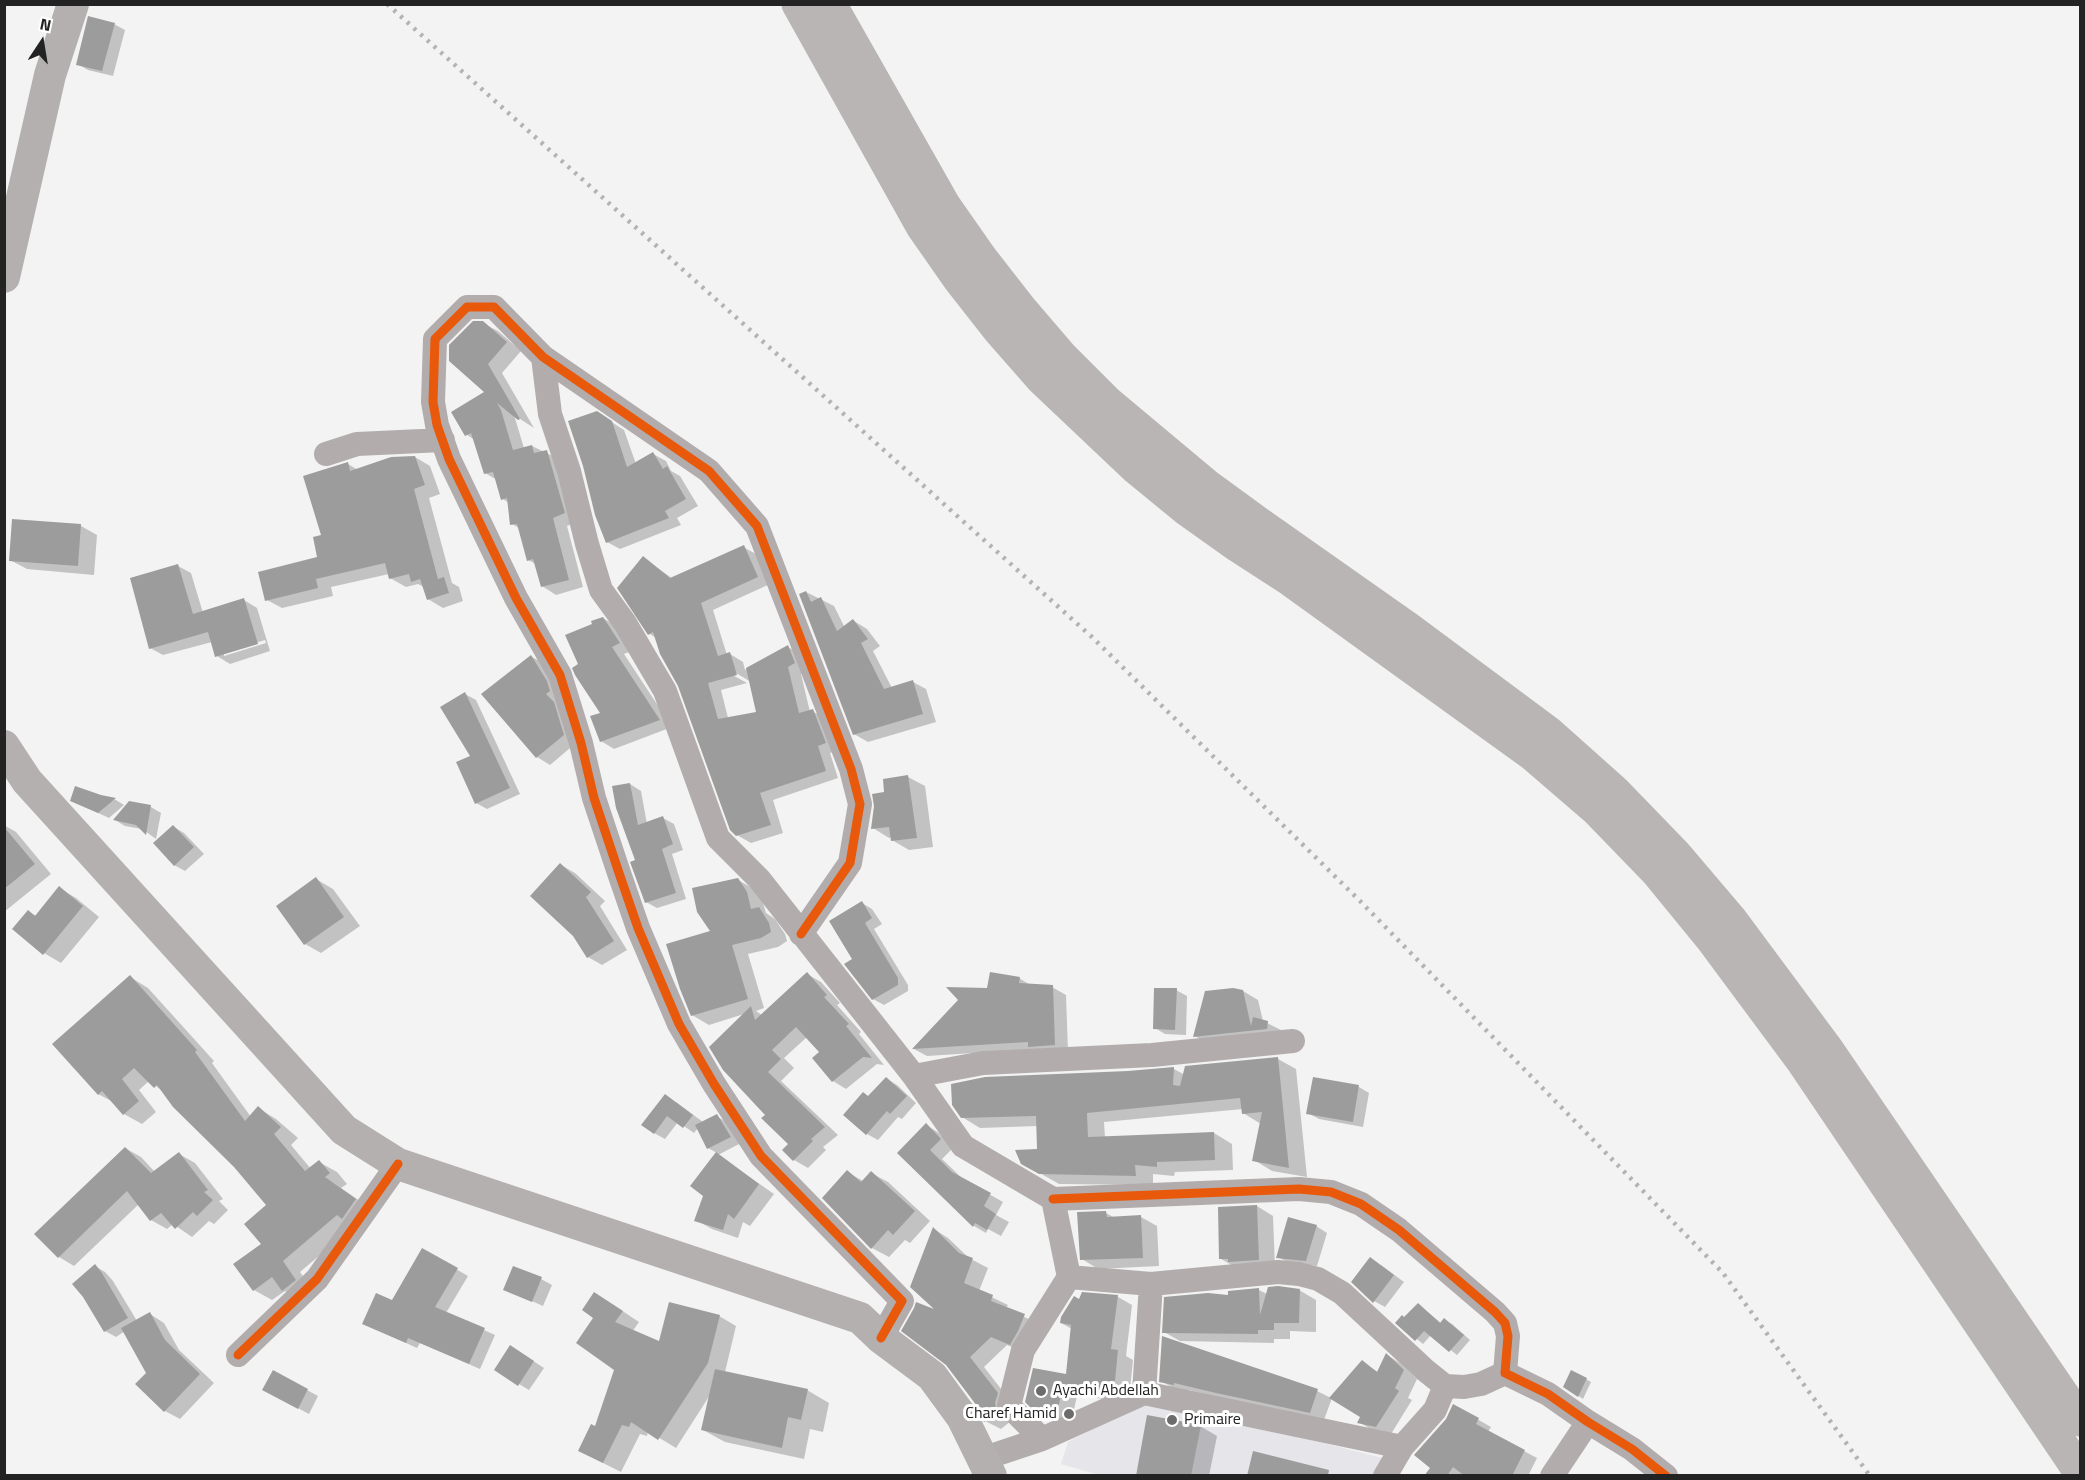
<!DOCTYPE html>
<style>
body{margin:0}
#map{position:relative;width:2085px;height:1480px;overflow:hidden;background:#f3f3f3;font-family:"Titillium Web",sans-serif}
canvas{display:block}
.frame{position:absolute;inset:0;border:6px solid #232323;pointer-events:none}
.north{position:absolute;left:12px;top:12px;width:60px;height:60px;-webkit-text-stroke:4px #fff;paint-order:stroke;rotate:12deg;font-size:16px;font-weight:700;line-height:24px;text-align:center;color:#232323}
.north::after{content:'';display:block;margin:auto;width:21px;height:27px;background:#232323;clip-path:polygon(50% 0,100% 100%,50% 72%,0 100%)}
</style>
<div id="map">
<canvas width="2085" height="1480"></canvas>
<div class="frame"></div>
<div class="north">N</div>
</div>
<script>
const g = document.querySelector('canvas').getContext('2d');
g.lineJoin = 'round';
function fill(path, color) {
  g.fillStyle = color;
  g.fill(path, 'evenodd');
}
function shape(rows) {
  const path = new Path2D();
  for (const r of rows) {
    path.moveTo(r[0], r[1]);
    for (let i = 2; i < r.length; i += 2) path.lineTo(r[i], r[i + 1]);
  }
  return path;
}
function trace(path, color, width, dash) {
  g.strokeStyle = color;
  g.lineWidth = width;
  g.lineCap = dash ? 'butt' : 'round';
  g.setLineDash(dash || []);
  g.stroke(path);
}
function drawText(font, color, halo, rows, align = 'center') {
  g.font = font + ' "Titillium Web",sans-serif';
  g.lineWidth = 6;
  g.setLineDash([]);
  g.textBaseline = 'middle';
  g.strokeStyle = halo;
  g.fillStyle = color;
  for (const [text, x, y, turn = 0] of rows) {
    g.save();
    g.translate(x, y);
    g.rotate((+turn || 0) * Math.PI / 180);
    g.textAlign = isNaN(turn) ? turn : align;
    if (halo) g.strokeText(text, 0, 0);
    g.fillText(text, 0, 0);
    g.restore();
  }
}
fill(shape([
 [1151,1399,1398,1462,1387,1476,1102,1476,1061,1464,1068,1442]
]), '#e5e5ea');
fill(shape([
 [114,24,125,30,113,76,88,70,78,64],
 [482,323,498,331,521,351,502,373,534,428,514,415,524,448,532,446,561,460,579,521,567,526,583,587,556,595,542,586,536,564,528,560,519,528,512,524,509,503,503,499,497,480,485,473,475,440,467,435,487,392],
 [610,421,624,430,636,464,653,454,666,461,671,471,680,476,698,506,677,518,681,525,620,549,607,542,584,466],
 [415,457,430,466,440,494,429,498,452,583,459,587,463,601,443,608,428,599,424,587,418,584,406,587,390,578,389,574,331,587,333,596,282,608,267,600,319,559,323,536,348,464,358,470],
 [81,526,97,535,94,575,27,569,10,560],
 [743,547,756,554,770,584,713,610,727,655,730,654,743,662,745,670,788,647,801,654,807,671,801,674,810,712,812,711,826,719,838,750,830,753,838,778,773,800,783,833,751,843,737,835,680,686,656,638,650,634,644,558,673,579],
 [731,670,751,682,758,713,728,718,721,690,747,683,729,673],
 [178,566,191,573,203,613,244,600,257,608,270,651,230,664,217,656,212,642,163,655,150,648],
 [265,640,266,643,224,656,224,653],
 [806,592,834,606,845,628,854,621,867,629,880,646,873,651,892,688,913,682,926,689,936,722,868,742,854,734],
 [603,618,616,626,632,651,624,654,672,727,614,749,601,741,603,713,580,665,594,625],
 [532,657,545,664,576,743,550,765,537,757,483,694],
 [465,694,476,700,520,794,487,809,476,803],
 [908,777,925,786,933,847,909,850,892,840,892,837,889,838,873,828,886,794],
 [630,784,641,791,647,824,663,818,674,824,683,850,672,854,686,899,657,908,646,902],
 [76,788,116,800,124,805,109,818,72,801],
 [151,807,161,813,156,839,142,829,125,826,115,820],
 [4,825,16,832,51,874,4,912],
 [174,827,184,833,204,854,185,871,174,865],
 [561,865,575,873,605,901,600,906,627,950,602,965,588,957],
 [316,879,333,889,360,926,321,953,305,944],
 [738,880,754,889,763,903,766,913,775,919,785,934,787,941,778,947,748,954,764,1008,756,1011,762,1015,807,974,821,982,840,1003,837,1005,861,1032,859,1034,884,1065,877,1064,846,1089,833,1081,821,1053,807,1037,784,1058,794,1068,781,1081,838,1135,823,1147,826,1150,808,1168,794,1160,784,1150,790,1144,767,1115,744,1014,709,1025,692,1015,712,932],
 [59,888,76,898,99,917,61,963,44,953,28,912,37,916],
 [862,903,872,909,882,924,874,929,908,985,908,991,884,1005,873,999,854,960],
 [130,977,148,988,214,1061,212,1063,251,1117,258,1108,276,1119,298,1138,291,1145,311,1169,319,1162,337,1172,347,1184,341,1188,373,1210,300,1272,313,1290,301,1300,285,1291,272,1300,254,1290,263,1244,268,1205,235,1166,164,1092,149,1081,139,1090,156,1112,142,1124,124,1114,115,1103,98,1094],
 [1019,978,1032,986,1052,987,1066,995,1068,1052,1036,1049,927,1056,914,1049,960,1000],
 [1176,990,1187,996,1186,1035,1165,1034,1155,1028],
 [1243,991,1258,1000,1263,1021,1283,1031,1210,1045,1195,1036],
 [1278,1059,1296,1069,1307,1177,1272,1171,1254,1160,1261,1124,1243,1113,1243,1109,1104,1122,1105,1138,1214,1133,1232,1144,1233,1170,1175,1172,1174,1176,1153,1174,1153,1185,1059,1184,1022,1163,1039,1151,1038,1126,980,1128,962,1117,1174,1069,1185,1075],
 [1314,1078,1359,1087,1369,1093,1363,1127,1319,1119,1308,1113],
 [887,1079,897,1085,916,1103,902,1119,898,1117,878,1140,867,1134,845,1115,869,1097],
 [676,1102,703,1122,716,1116,727,1122,741,1143,718,1155,774,1194,750,1226,743,1222,738,1238,712,1229,696,1220,717,1153,708,1148,698,1128,694,1133,678,1122,665,1139,654,1133],
 [926,1125,939,1133,953,1148,942,1159,964,1180,1003,1202,996,1215,1009,1222,1001,1236,988,1229,986,1233,974,1226,899,1153],
 [125,1148,141,1157,155,1172,179,1154,195,1163,223,1199,219,1201,228,1210,214,1224,209,1221,192,1237,173,1224,167,1229,151,1220,139,1204,74,1266,59,1257],
 [847,1172,863,1181,871,1173,888,1182,930,1221,910,1243,905,1240,889,1257,872,1248,824,1198],
 [1257,1206,1273,1216,1275,1268,1237,1268,1221,1259],
 [1106,1213,1115,1218,1141,1217,1157,1226,1159,1266,1098,1269,1082,1259],
 [1316,1226,1327,1233,1317,1266,1289,1263,1278,1257],
 [934,1229,948,1238,969,1258,988,1268,979,1291,1008,1305,1006,1308,1039,1324,1026,1352,1007,1345,984,1367,1012,1403,1011,1421,1001,1429,985,1421,941,1312],
 [423,1250,468,1276,446,1313,495,1335,480,1369,420,1343,417,1348,364,1324,393,1302],
 [1381,1265,1404,1282,1385,1307,1374,1301],
 [95,1266,105,1272,113,1281,137,1321,150,1314,164,1323,179,1350,214,1383,180,1419,165,1411,137,1384,148,1373,125,1331,116,1337,105,1331,84,1296],
 [541,1279,552,1285,543,1306,505,1289],
 [1259,1290,1267,1294,1299,1290,1316,1300,1316,1332,1290,1331,1290,1339,1274,1339,1274,1343,1180,1341,1164,1332,1229,1296],
 [1118,1297,1132,1305,1126,1356,1133,1360,1129,1399,1124,1401,1077,1396,1071,1423,1050,1419,1035,1410,1067,1376,1072,1329,1061,1323,1080,1301],
 [612,1304,639,1322,632,1332,660,1343,719,1316,736,1326,725,1372,807,1390,829,1403,823,1432,810,1429,804,1459,725,1442,703,1430,710,1395,676,1448,648,1431,647,1436,640,1434,621,1472,597,1460,596,1428,615,1369],
 [1418,1304,1441,1323,1444,1320,1452,1324,1470,1340,1457,1355,1431,1335,1423,1344,1397,1323,1405,1318],
 [521,1353,544,1368,529,1390,519,1384],
 [1387,1355,1400,1363,1417,1379,1408,1398,1412,1400,1391,1434,1372,1430,1359,1422,1362,1417,1332,1398,1324,1420,1231,1401,1189,1390,1188,1392,1175,1389,1161,1381,1317,1391,1331,1398,1362,1362,1378,1372],
 [274,1372,318,1396,309,1414,264,1390],
 [1586,1379,1591,1382,1583,1399,1565,1387],
 [1454,1406,1491,1427,1488,1432,1537,1458,1528,1476,1443,1476,1447,1420],
 [1200,1426,1217,1436,1209,1476,1137,1476]
]), '#0003');
fill(shape([
 [88,16,115,23,102,71,76,65],
 [473,321,483,321,507,342,488,364,520,419,518,420,497,403,501,410,513,450,532,445,534,453,547,450,565,513,553,518,569,580,541,587,533,559,527,561,517,524,510,525,507,498,501,500,493,472,484,474,471,433,465,436,451,412,484,392,449,361,449,345],
 [597,411,612,421,627,467,653,452,663,469,667,466,686,499,665,511,669,518,606,543,595,515,583,466,568,421],
 [415,456,425,485,414,489,438,579,444,577,449,593,427,600,420,579,411,582,409,574,389,579,385,563,316,579,318,588,265,601,258,572,317,557,313,537,321,535,303,476,348,462,350,471,391,457],
 [12,519,81,524,78,566,9,561],
 [744,545,758,577,701,603,718,656,730,652,737,675,708,683,718,719,756,712,746,668,788,645,795,663,788,667,799,713,813,709,826,743,818,746,826,771,760,793,771,825,736,836,730,830,678,686,660,654,653,632,648,635,617,588,643,556,670,578],
 [178,564,193,614,244,598,258,644,215,657,208,632,149,649,130,578],
 [806,591,811,602,821,597,837,631,853,619,868,639,861,643,884,689,913,680,923,714,853,735,799,594],
 [603,617,620,643,612,647,660,720,600,742,590,716,600,713,575,675,572,668,578,664,565,635,592,624,591,621],
 [531,655,547,681,550,691,546,694,554,702,564,735,536,758,481,694],
 [465,692,510,788,475,804,456,762,470,756,440,707],
 [908,775,917,838,891,841,889,827,871,829,874,806,872,794,884,792,883,779],
 [630,783,638,825,663,816,673,844,662,849,676,893,645,903,630,862,635,860,616,808,612,786],
 [75,786,101,795,116,798,98,813,70,801],
 [129,801,151,805,146,835,136,825,113,820],
 [173,825,194,847,174,866,153,843],
 [4,827,35,864,4,889],
 [560,863,591,892,586,897,614,941,587,958,573,936,530,896],
 [316,877,344,917,304,945,276,906],
 [738,878,747,892,751,909,759,907,769,923,771,932,761,938,732,945,748,999,691,1016,680,989,666,944,710,931,697,912,692,888],
 [59,886,83,906,43,955,12,929,28,910,35,916],
 [862,901,872,918,865,923,898,978,898,985,872,1000,844,964,852,959,829,921],
 [807,972,827,995,824,997,849,1024,846,1026,872,1058,863,1057,832,1082,812,1058,819,1052,796,1027,772,1050,781,1059,768,1072,825,1127,811,1139,813,1141,793,1161,782,1150,788,1144,761,1118,765,1115,723,1070,709,1047,751,1006,755,1020],
 [990,972,1020,977,1019,983,1053,985,1055,1045,1028,1047,1028,1042,912,1049,958,1000,946,987,987,988],
 [130,975,197,1050,195,1052,245,1121,258,1106,281,1127,274,1134,305,1171,319,1160,330,1173,325,1177,356,1199,342,1219,337,1215,283,1261,296,1280,282,1291,272,1277,253,1291,233,1264,261,1244,244,1224,266,1205,234,1167,173,1107,157,1085,154,1088,134,1068,122,1079,139,1101,123,1115,102,1091,98,1095,52,1044],
 [1154,988,1177,988,1175,1030,1153,1029],
 [1233,988,1243,990,1251,1026,1253,1017,1268,1021,1267,1029,1193,1037,1205,991],
 [1278,1057,1289,1168,1252,1161,1262,1112,1242,1114,1240,1098,1087,1113,1088,1137,1214,1132,1215,1160,1157,1162,1157,1167,1135,1165,1136,1176,1039,1174,1021,1164,1015,1150,1037,1149,1036,1116,961,1118,952,1105,951,1084,985,1077,1128,1071,1174,1067,1173,1085,1180,1086,1185,1066],
 [886,1077,907,1096,890,1114,887,1111,866,1135,843,1115,863,1092,868,1096],
 [1313,1077,1359,1085,1353,1122,1306,1114],
 [665,1094,693,1115,683,1128,667,1116,654,1134,641,1125],
 [717,1114,731,1137,707,1149,695,1125],
 [926,1123,941,1139,930,1150,952,1172,991,1193,984,1206,996,1214,987,1230,975,1223,973,1227,897,1153],
 [125,1147,151,1173,179,1152,208,1190,204,1192,213,1200,197,1216,193,1212,175,1229,161,1213,150,1221,127,1191,58,1258,34,1234],
 [716,1152,759,1184,734,1219,728,1214,723,1230,694,1221,703,1196,690,1186],
 [847,1170,861,1182,871,1171,915,1211,893,1235,888,1230,871,1249,822,1198],
 [1257,1205,1259,1260,1228,1262,1228,1259,1219,1259,1218,1207],
 [1106,1211,1107,1217,1141,1215,1143,1258,1080,1260,1077,1212],
 [1288,1217,1317,1225,1306,1261,1276,1258],
 [933,1227,959,1253,973,1258,964,1283,993,1295,991,1301,1025,1314,1018,1331,1010,1345,991,1337,970,1357,998,1393,995,1403,997,1412,984,1422,977,1406,946,1365,901,1331,914,1308,916,1302,934,1309,910,1287],
 [422,1248,458,1268,435,1307,485,1328,469,1364,408,1338,406,1343,362,1324,376,1293,392,1300],
 [1370,1257,1394,1275,1373,1303,1351,1282],
 [95,1264,102,1273,128,1318,104,1332,83,1297,72,1284],
 [513,1266,542,1277,532,1302,503,1290],
 [1278,1286,1300,1289,1299,1323,1274,1323,1274,1330,1258,1330,1258,1334,1162,1333,1164,1297,1208,1293,1228,1295,1228,1291,1259,1288,1260,1315,1268,1287],
 [594,1292,623,1311,615,1322,659,1341,669,1302,720,1315,708,1363,658,1440,631,1422,629,1427,622,1425,603,1463,578,1451,591,1424,595,1426,614,1370,576,1343,593,1318,582,1310],
 [1082,1292,1118,1295,1111,1349,1118,1350,1114,1391,1109,1393,1062,1389,1057,1415,1034,1411,1025,1402,1033,1368,1066,1374,1071,1325,1060,1323,1061,1317,1074,1296,1079,1299],
 [1418,1303,1440,1323,1444,1318,1464,1335,1449,1352,1424,1331,1415,1341,1395,1323,1402,1315,1404,1317],
 [150,1312,165,1340,200,1374,164,1412,135,1384,146,1373,121,1328],
 [1162,1336,1318,1389,1310,1413,1216,1393,1174,1383,1174,1385,1159,1382],
 [510,1345,534,1361,518,1386,494,1370],
 [1386,1353,1404,1370,1395,1388,1399,1391,1376,1427,1357,1423,1360,1417,1329,1398,1362,1360,1377,1372],
 [715,1369,808,1389,801,1420,788,1417,782,1448,701,1430],
 [273,1370,308,1389,298,1409,262,1390],
 [1571,1370,1587,1378,1578,1397,1563,1387],
 [1453,1404,1479,1418,1476,1424,1525,1450,1512,1476,1465,1476,1453,1467,1447,1476,1424,1476,1430,1468,1414,1455,1446,1419],
 [1147,1415,1201,1425,1191,1476,1136,1476],
 [1253,1451,1329,1470,1328,1476,1247,1476]
]), '#9c9c9d');
trace(shape([
 [543,357,550,414,569,471,587,544,601,590,625,623,665,691,718,838,759,879,914,1076,963,1146,1053,1199,1069,1277,1151,1284,1278,1272,1299,1274,1318,1279,1342,1293,1425,1370,1445,1386,1464,1387,1481,1384,1505,1373],
 [326,454,357,444,443,440],
 [801,934,850,863,860,804,851,769,757,526,709,471,543,357,494,307,467,307,435,339,433,402,437,425,449,459,516,598,560,675,581,743,594,798,619,873,638,928,679,1024,714,1084,761,1156,902,1301,881,1338],
 [914,1076,983,1063,1152,1055,1293,1041],
 [1053,1199,1299,1189,1331,1192,1361,1204,1399,1230,1495,1312,1505,1323,1508,1336,1505,1373,1548,1394,1588,1422,1632,1449,1666,1476],
 [238,1355,317,1279,398,1164],
 [1144,1393,1151,1284],
 [1042,1439,1144,1393,1402,1447],
 [982,1459,1042,1439,1009,1406,1023,1350,1069,1277],
 [1385,1476,1402,1447,1435,1410,1445,1386],
 [1552,1476,1588,1422]
]), '#b2adac', 24);
trace(shape([
 [4,277,50,75,73,4],
 [4,746,27,781,344,1130,398,1164,860,1318,881,1338,932,1376,962,1417,991,1476]
]), '#b4b0af', 32);
trace(shape([
 [798,4,922,226,959,279,999,330,1042,379,1136,468,1186,509,1238,546,1292,581,1532,754,1597,810,1657,872,1711,938,1803,1062,2080,1472],
 [830,4,944,205,981,258,1020,308,1062,357,1107,402,1205,484,1257,522,1409,629,1549,733,1614,791,1675,854,1732,921,1827,1049,2080,1420]
]), '#b9b5b4', 33);
trace(shape([
 [387,4,1092,637,1360,901,1723,1273,1870,1476]
]), '#b4b2b2', 4.5, [3, 6]);
trace(shape([
 [801,934,850,863,860,804,851,769,757,526,709,471,543,357,494,307,467,307,435,339,433,402,437,425,449,459,516,598,560,675,581,743,594,798,619,873,638,928,679,1024,714,1084,761,1156,902,1301,881,1338],
 [1053,1199,1299,1189,1331,1192,1361,1204,1399,1230,1495,1312,1505,1323,1508,1336,1505,1373,1548,1394,1588,1422,1632,1449,1666,1476],
 [238,1355,317,1279,398,1164]
]), '#e8590c', 9);
for (const [x, y, r, color] of [
 [1041,1391,6,"#6c6c6c"],
 [1069,1414,6,"#6c6c6c"],
 [1172,1420,6,"#6c6c6c"]
]) {
  const dot = new Path2D();
  dot.arc(x, y, r, 0, 2 * Math.PI);
  g.fillStyle = color;
  g.fill(dot);
  trace(dot, '#fff', 2);
}
drawText('16px', '#232323', '#fff', [
 ["Ayachi Abdellah",1053,1391],
 ["Charef Hamid",1057,1414,"right"],
 ["Primaire",1184,1420]
], 'left');
</script>
